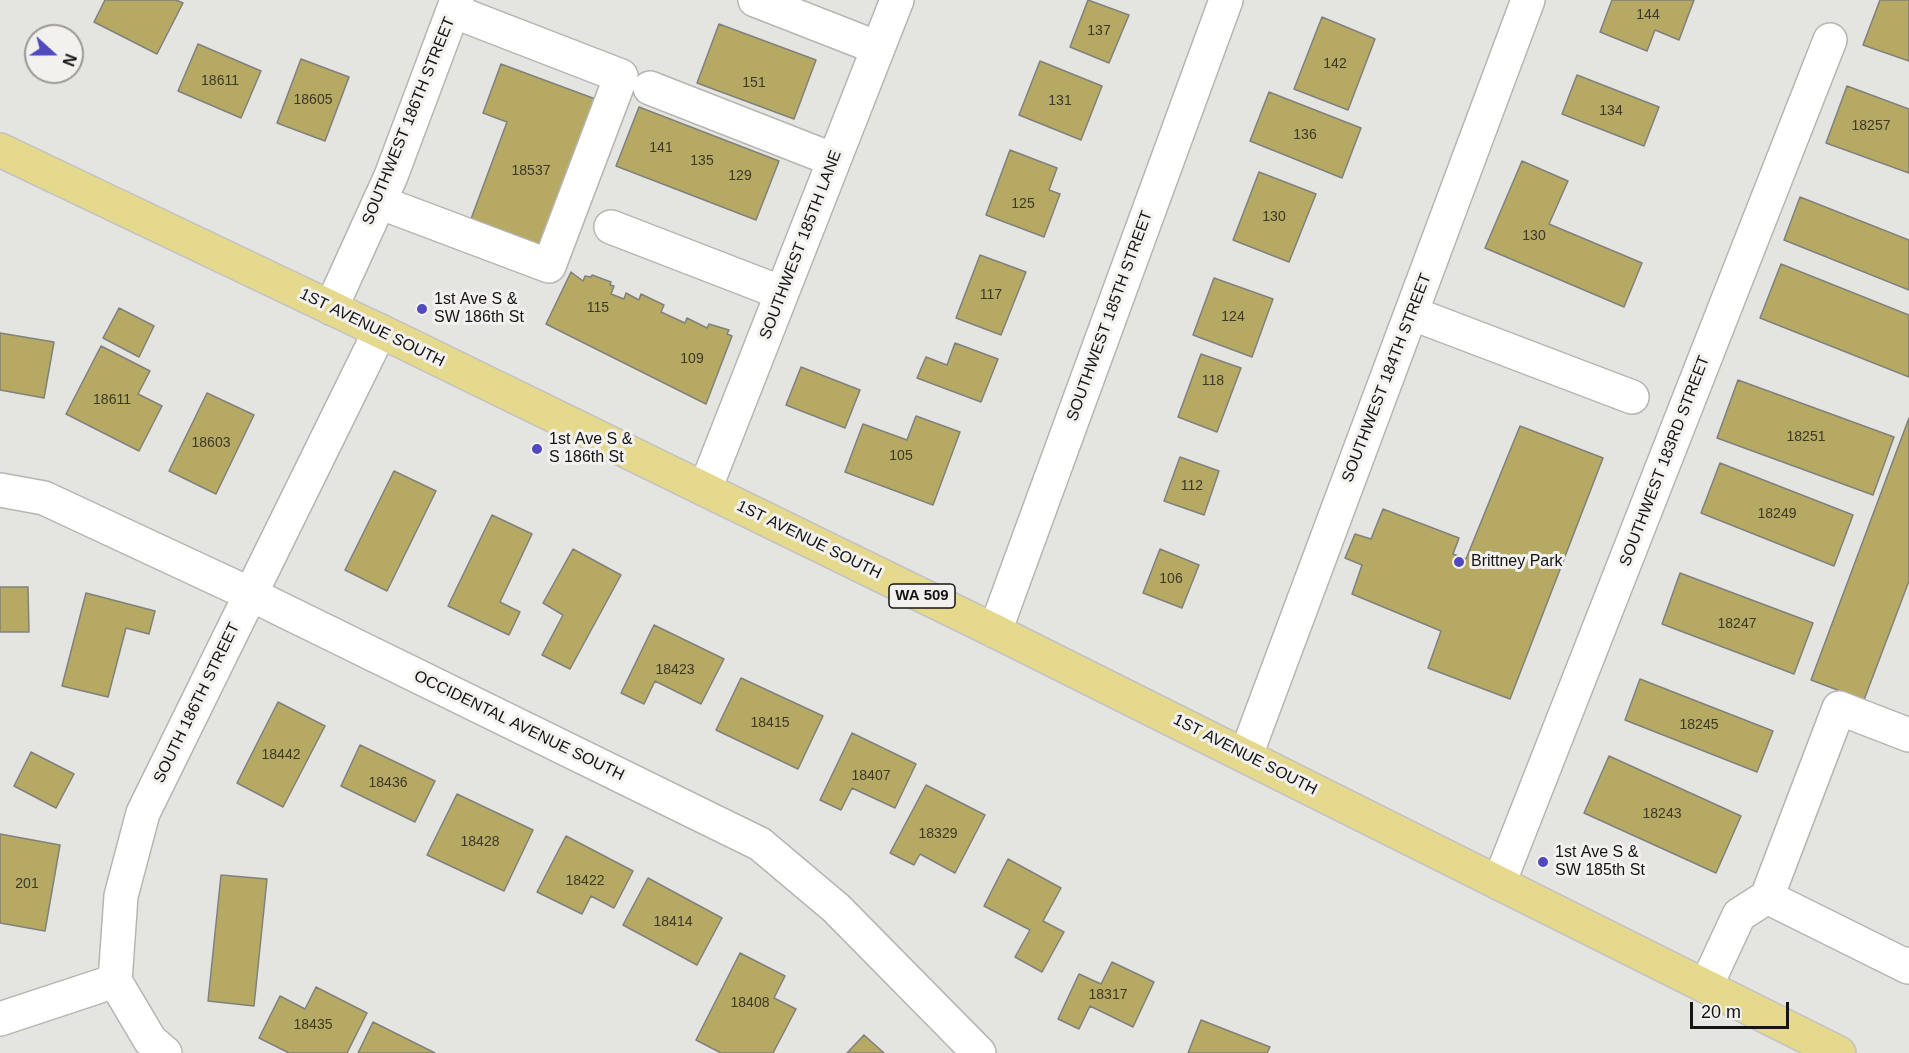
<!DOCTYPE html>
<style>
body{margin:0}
#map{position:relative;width:1909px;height:1053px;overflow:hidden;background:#e4e4e1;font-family:Helvetica,sans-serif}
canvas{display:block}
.north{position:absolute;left:24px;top:24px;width:60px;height:60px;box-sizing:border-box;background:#f2f1ee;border:2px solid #9a9996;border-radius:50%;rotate:111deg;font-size:16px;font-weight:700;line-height:24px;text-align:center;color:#151413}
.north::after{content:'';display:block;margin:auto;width:21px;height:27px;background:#5049c0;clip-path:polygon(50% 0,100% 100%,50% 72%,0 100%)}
.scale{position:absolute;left:1690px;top:1002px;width:99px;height:27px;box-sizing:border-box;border:3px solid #151413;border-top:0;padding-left:8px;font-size:18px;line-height:21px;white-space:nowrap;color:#151413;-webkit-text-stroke:4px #f2f1ee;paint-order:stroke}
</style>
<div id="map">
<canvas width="1909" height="1053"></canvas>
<div class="north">N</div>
<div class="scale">20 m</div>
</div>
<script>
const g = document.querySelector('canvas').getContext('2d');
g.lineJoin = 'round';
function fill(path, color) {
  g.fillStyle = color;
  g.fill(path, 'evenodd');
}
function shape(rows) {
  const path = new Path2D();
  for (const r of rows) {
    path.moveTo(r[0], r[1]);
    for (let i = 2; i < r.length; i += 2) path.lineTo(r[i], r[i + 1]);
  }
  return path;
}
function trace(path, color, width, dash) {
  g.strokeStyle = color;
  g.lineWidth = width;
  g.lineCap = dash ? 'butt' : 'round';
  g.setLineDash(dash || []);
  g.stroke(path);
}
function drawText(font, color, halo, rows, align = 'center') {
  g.font = font + ' Helvetica,sans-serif';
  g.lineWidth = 6;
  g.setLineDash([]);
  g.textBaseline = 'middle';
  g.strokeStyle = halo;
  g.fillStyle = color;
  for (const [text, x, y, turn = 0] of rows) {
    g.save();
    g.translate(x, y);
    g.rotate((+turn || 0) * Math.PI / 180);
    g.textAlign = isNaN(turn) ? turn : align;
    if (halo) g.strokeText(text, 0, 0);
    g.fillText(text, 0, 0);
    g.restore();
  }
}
const building = shape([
 [105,0,176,0,183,3,157,54,94,22,105,0],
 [1088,0,1129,15,1109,63,1070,47,1088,0],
 [1612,0,1694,0,1679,40,1655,30,1647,51,1600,32,1612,0],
 [1880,0,1909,0,1909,61,1863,45,1880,0],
 [1322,17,1375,39,1348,110,1294,89,1322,17],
 [719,24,816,60,794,119,697,83,719,24],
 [198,44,261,71,241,118,178,91,198,44],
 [301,59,349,77,325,141,277,123,301,59],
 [1040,61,1102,86,1081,140,1019,115,1040,61],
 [501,64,598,100,543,247,471,219,507,122,483,113,501,64],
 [1577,75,1659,107,1644,146,1562,114,1577,75],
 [1847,86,1909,109,1909,173,1826,143,1847,86],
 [1269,92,1361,128,1342,178,1250,141,1269,92],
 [639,107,779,161,756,220,616,166,639,107],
 [1010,150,1057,168,1049,190,1060,194,1044,237,986,215,1010,150],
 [1522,161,1568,181,1549,224,1642,263,1624,307,1485,248,1522,161],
 [1259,172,1316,194,1289,262,1233,240,1259,172],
 [1800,197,1909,240,1909,290,1784,240,1800,197],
 [980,255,1026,272,1001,335,956,318,980,255],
 [1781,264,1909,315,1909,377,1760,318,1781,264],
 [571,272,583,281,585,276,591,277,592,275,611,282,610,285,614,286,611,294,624,299,626,293,639,300,641,294,664,305,661,312,685,323,687,318,707,328,709,324,729,330,727,334,732,336,706,404,546,324,571,272],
 [1214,278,1273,299,1252,357,1193,335,1214,278],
 [119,308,154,326,139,357,103,338,119,308],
 [0,333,54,342,44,398,0,390,0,333],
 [955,343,998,359,981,402,917,378,926,357,947,365,955,343],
 [101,346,150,371,138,394,162,406,139,451,66,414,101,346],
 [1201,354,1241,368,1217,432,1178,417,1201,354],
 [801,367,860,390,845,428,786,405,801,367],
 [1738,380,1894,437,1873,495,1717,438,1738,380],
 [207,393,254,415,216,494,169,471,207,393],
 [916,416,960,432,933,505,845,472,863,424,907,440,916,416],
 [1909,418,1909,581,1864,700,1811,680,1909,418],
 [1520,426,1603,458,1510,699,1428,668,1441,631,1352,594,1362,565,1345,558,1355,534,1371,539,1383,509,1459,538,1453,554,1466,559,1520,426],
 [1180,457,1219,471,1204,515,1164,501,1180,457],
 [1720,463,1853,515,1834,566,1701,513,1720,463],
 [394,471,436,491,387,591,345,570,394,471],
 [492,515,532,534,500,602,520,612,509,635,448,606,492,515],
 [573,549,621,575,570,669,542,655,563,615,543,603,573,549],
 [1160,549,1199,565,1182,608,1143,593,1160,549],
 [1680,573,1813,623,1794,674,1662,624,1680,573],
 [0,587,28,587,29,632,0,632,0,587],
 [86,593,155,611,149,634,126,628,108,697,62,686,86,593],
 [654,625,724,659,701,704,655,681,644,704,621,693,654,625],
 [741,678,823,716,798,769,716,730,741,678],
 [1640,679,1773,731,1757,772,1625,720,1640,679],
 [278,702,325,726,283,807,237,783,278,702],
 [852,733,916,764,895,808,852,788,841,810,820,800,852,733],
 [360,745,435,781,415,822,341,786,360,745],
 [31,752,74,774,56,808,14,786,31,752],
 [1609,756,1741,816,1716,873,1584,813,1609,756],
 [926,785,985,815,955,873,920,854,914,865,890,853,926,785],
 [457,794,533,830,504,891,427,855,457,794],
 [0,834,60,845,45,931,0,923,0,834],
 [566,836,633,871,614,908,591,896,582,914,537,892,566,836],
 [1008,859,1061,888,1043,921,1064,932,1042,972,1015,957,1030,930,984,906,1008,859],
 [221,875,267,879,254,1006,208,1001,221,875],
 [648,878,722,918,697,965,623,925,648,878],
 [740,953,785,976,774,998,796,1009,773,1053,721,1053,696,1040,740,953],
 [1112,962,1154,982,1133,1027,1090,1006,1079,1029,1058,1019,1079,974,1101,984,1112,962],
 [316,987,367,1013,347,1053,289,1053,259,1038,280,996,305,1009,316,987],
 [1201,1020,1270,1047,1267,1053,1188,1053,1201,1020],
 [373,1022,435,1053,358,1053,373,1022],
 [864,1035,884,1053,847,1053,864,1035]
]);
fill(building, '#b5a963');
trace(building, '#80807d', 1.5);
const minor = shape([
 [755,0,878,48],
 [650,88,834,160],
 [379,202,549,266,621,76,453,11],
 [611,227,782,293],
 [331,308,391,176,457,0],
 [1411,313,1632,397],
 [705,489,897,0],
 [0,490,44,498,250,594,760,844,836,908,979,1053],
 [995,631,1226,0],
 [1246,755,1528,0],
 [1499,883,1830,40],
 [1767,897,1908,967,1909,964],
 [115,981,150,1040,165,1053],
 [1706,986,1739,915,1767,897,1839,708,1909,735],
 [0,1019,115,981,121,896,143,813,380,331]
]);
const major = shape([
 [0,150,405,343,995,631,1839,1053]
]);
trace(minor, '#b6b5b2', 36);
trace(major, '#c2c2c2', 36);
trace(minor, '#fff', 33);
trace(major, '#e5d98e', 33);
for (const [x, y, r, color] of [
 [422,309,6,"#5049c0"],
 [537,449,6,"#5049c0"],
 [1459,562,6,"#5049c0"],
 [1543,862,6,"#5049c0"]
]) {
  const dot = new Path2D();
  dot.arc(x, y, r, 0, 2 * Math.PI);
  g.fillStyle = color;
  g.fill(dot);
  trace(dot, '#f2f1ee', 2);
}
drawText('14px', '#3d3927', null, [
 ["144",1648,15],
 ["137",1099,31],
 ["142",1335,64],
 ["18611",220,81],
 ["151",754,83],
 ["18605",313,100],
 ["131",1060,101],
 ["134",1611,111],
 ["18257",1871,126],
 ["136",1305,135],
 ["141",661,148],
 ["135",702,161],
 ["18537",531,171],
 ["129",740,176],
 ["125",1023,204],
 ["130",1274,217],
 ["130",1534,236],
 ["117",991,295],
 ["115",598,308],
 ["124",1233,317],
 ["109",692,359],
 ["118",1213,381],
 ["18611",112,400],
 ["18251",1806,437],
 ["18603",211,443],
 ["105",901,456],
 ["112",1192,486],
 ["18249",1777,514],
 ["106",1171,579],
 ["18247",1737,624],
 ["18423",675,670],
 ["18415",770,723],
 ["18245",1699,725],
 ["18442",281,755],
 ["18407",871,776],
 ["18436",388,783],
 ["18243",1662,814],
 ["18329",938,834],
 ["18428",480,842],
 ["18422",585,881],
 ["201",27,884],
 ["18414",673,922],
 ["18317",1108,995],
 ["18408",750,1003],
 ["18435",313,1025]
]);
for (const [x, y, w] of [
 [922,596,66]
]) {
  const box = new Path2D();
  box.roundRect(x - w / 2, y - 12, w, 24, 4.5);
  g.fillStyle = '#f2f1ee';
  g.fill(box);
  trace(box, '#151413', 1.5);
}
drawText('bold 15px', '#151413', null, [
 ["WA 509",922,596]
]);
drawText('16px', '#151413', '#f2f1ee', [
 ["SOUTHWEST 186TH STREET",409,121,-68],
 ["SOUTHWEST 185TH LANE",801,245,-69],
 ["SOUTHWEST 185TH STREET",1110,316,-70],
 ["1ST AVENUE SOUTH",372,328,26],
 ["SOUTHWEST 184TH STREET",1387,378,-69],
 ["SOUTHWEST 183RD STREET",1665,461,-69],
 ["1ST AVENUE SOUTH",809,540,26],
 ["SOUTH 186TH STREET",197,703,-64],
 ["OCCIDENTAL AVENUE SOUTH",519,726,26],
 ["1ST AVENUE SOUTH",1245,755,27]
]);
drawText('16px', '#151413', '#f2f1ee', [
 ["1st Ave S &",434,300],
 ["SW 186th St",434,318],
 ["1st Ave S &",549,440],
 ["S 186th St",549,458],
 ["Brittney Park",1471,562],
 ["1st Ave S &",1555,853],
 ["SW 185th St",1555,871]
], 'left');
</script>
